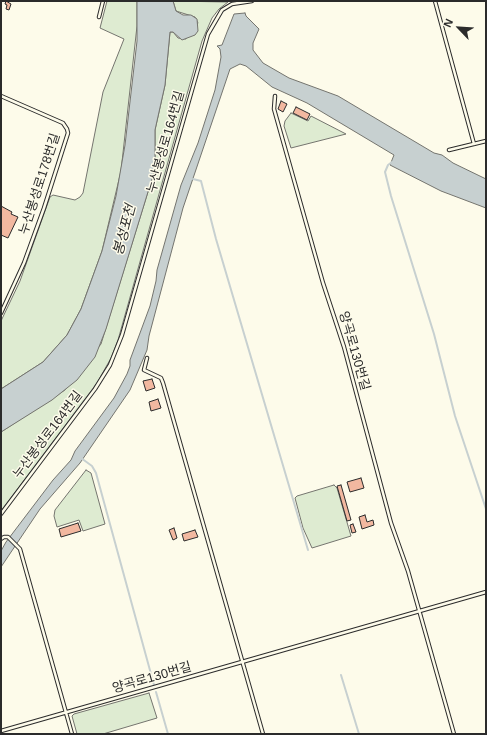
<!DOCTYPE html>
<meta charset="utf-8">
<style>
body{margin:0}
#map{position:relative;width:487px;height:735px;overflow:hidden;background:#fdfbea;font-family:Helvetica,sans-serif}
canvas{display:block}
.frame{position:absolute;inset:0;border:2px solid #2b2b2b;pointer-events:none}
.north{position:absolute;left:439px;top:8px;width:40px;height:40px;-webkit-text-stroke:3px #fdfbea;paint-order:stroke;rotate:295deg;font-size:11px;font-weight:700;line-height:16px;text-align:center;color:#2b2b2b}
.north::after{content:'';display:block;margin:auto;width:14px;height:18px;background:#2b2b2b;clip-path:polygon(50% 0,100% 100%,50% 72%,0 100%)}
</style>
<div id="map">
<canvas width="487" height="735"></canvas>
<div class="frame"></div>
<div class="north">N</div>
</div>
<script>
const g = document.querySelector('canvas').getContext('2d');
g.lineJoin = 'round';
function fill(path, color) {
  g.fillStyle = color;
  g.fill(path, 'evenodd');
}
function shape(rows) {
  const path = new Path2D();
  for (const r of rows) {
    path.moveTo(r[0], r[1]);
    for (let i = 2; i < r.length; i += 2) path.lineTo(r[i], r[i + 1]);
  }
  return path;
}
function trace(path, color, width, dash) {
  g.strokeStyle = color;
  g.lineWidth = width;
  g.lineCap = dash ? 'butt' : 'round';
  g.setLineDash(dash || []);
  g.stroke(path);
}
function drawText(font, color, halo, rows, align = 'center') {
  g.font = font + ' Helvetica,"Noto Sans KR",sans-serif';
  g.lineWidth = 3;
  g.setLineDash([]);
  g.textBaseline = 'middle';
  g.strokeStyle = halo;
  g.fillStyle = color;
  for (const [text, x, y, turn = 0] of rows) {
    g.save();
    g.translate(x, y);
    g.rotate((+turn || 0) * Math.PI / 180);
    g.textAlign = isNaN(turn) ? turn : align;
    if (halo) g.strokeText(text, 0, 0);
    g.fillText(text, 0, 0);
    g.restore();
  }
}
const green = shape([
 [107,1,137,1,137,26,121,171,102,251,81,309,67,335,43,362,1,389,1,321,20,281,50,197,53,195,75,200,80,197,83,193,103,92,124,39,100,28,107,1],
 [173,1,228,2,219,9,212,18,202,41,118,340,111,358,97,383,1,511,1,432,65,390,101,344,155,169,155,130,165,85,170,32,173,32,178,38,186,39,198,23,195,17,176,11,173,1],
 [291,113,308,121,311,116,346,134,291,148,284,126,285,121,291,113],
 [86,470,91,473,105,524,83,531,79,520,57,527,54,516,55,510,86,470],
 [334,485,337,488,351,536,312,548,303,528,295,498,297,496,334,485],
 [149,693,157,718,103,734,77,734,72,716,74,714,149,693]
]);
fill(green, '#deebd1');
trace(green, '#74746e', 1);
const water = shape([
 [137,1,173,1,176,11,183,15,191,15,197,19,198,31,195,35,182,40,173,32,170,32,165,85,155,130,155,169,106,329,95,357,77,380,52,400,1,432,1,389,43,362,67,335,81,309,102,251,116,196,125,145,137,41,137,1],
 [245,13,246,16,259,29,253,43,253,50,263,63,289,78,338,96,434,153,442,155,453,163,486,179,486,208,441,191,390,165,394,155,307,103,272,87,246,66,240,64,230,69,183,208,149,336,147,350,130,390,80,463,40,509,1,567,1,551,6,542,53,480,71,460,75,451,114,398,127,374,130,366,130,360,150,306,156,281,157,270,181,185,198,143,215,90,221,57,220,49,217,46,222,45,234,14,245,13]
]);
fill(water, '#c7d0d0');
trace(water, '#74746e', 1);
trace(shape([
 [392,162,388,165,385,172,391,196,434,334,455,416,486,509],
 [193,179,201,181,216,239,308,550],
 [81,458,92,466,96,473,154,685],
 [341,675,359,734],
 [156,692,168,734]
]), '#c7d0d0', 2);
const building = shape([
 [6,1,11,4,9,10,6,9,7,5,5,4,6,1],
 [281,101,287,104,283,112,278,109,281,101],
 [296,107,310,114,307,120,293,113,296,107],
 [1,206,12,212,11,214,18,217,8,238,1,235,1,206],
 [152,379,155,388,146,391,143,381,152,379],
 [158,399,161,408,151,411,149,402,158,399],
 [361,478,364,488,350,492,347,482,361,478],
 [341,485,351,520,347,521,337,486,341,485],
 [365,515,367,522,373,520,374,525,362,529,359,517,365,515],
 [78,523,81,531,61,537,59,529,78,523],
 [353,524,356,532,352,533,350,525,353,524],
 [174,528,177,538,173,540,169,530,174,528],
 [195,530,198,537,184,541,182,534,195,530]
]);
fill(building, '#f2b8a0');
trace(building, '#2b2b2b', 1);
const lane = shape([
 [435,1,474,144],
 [99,17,103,1],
 [1,96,63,123,67,129,68,133,44,208,24,263,1,313],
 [275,96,274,109,323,283,344,347,391,523,408,571,454,734],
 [449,150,486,141],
 [147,358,144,370,161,378,163,383,263,734],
 [1,514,95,389,110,365,122,335,208,34,222,10,232,4,252,1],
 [1,539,4,537,8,537,20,549,72,734],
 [1,731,486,592]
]);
trace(lane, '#2b2b2b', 4.5);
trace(lane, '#fdfbea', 2.5);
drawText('13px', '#2b2b2b', '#fdfbea', [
 ["누산봉성로164번길",166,142,-74],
 ["누산봉성로178번길",40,184,-72],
 ["양곡로130번길",354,351,74],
 ["누산봉성로164번길",48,435,-53],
 ["양곡로130번길",152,678,-16]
]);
drawText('italic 14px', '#2b2b2b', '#fdfbea', [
 ["봉성포천",125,230,-75]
]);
</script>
